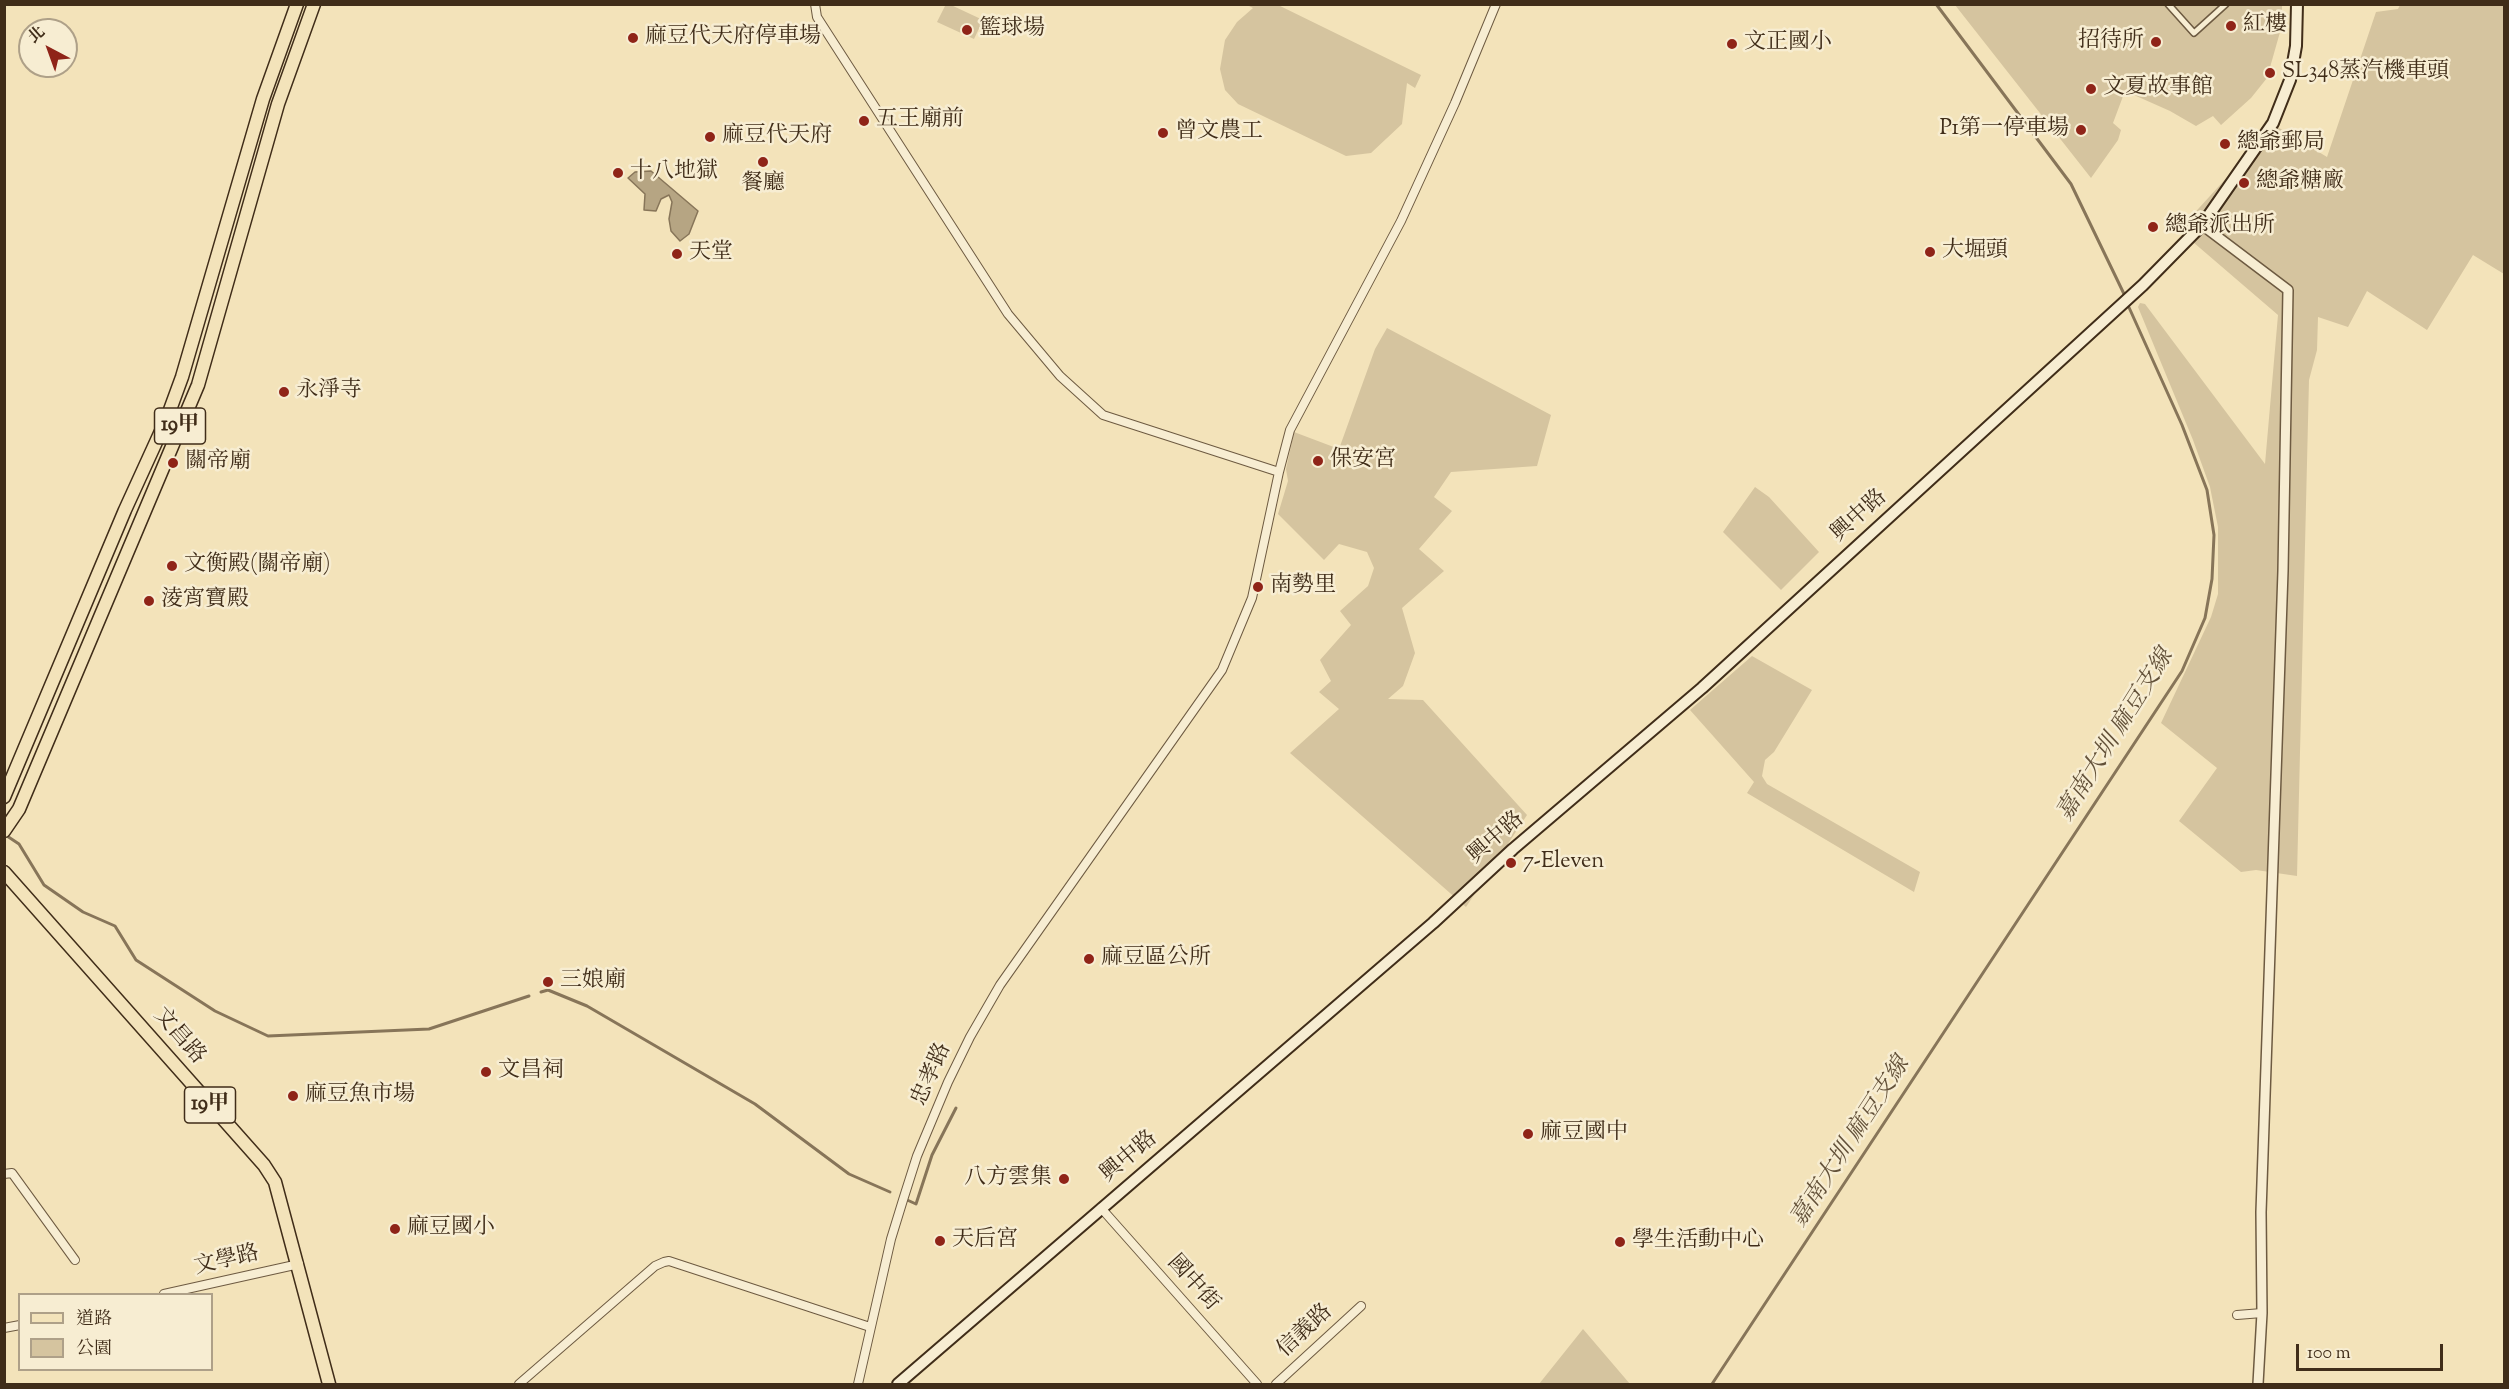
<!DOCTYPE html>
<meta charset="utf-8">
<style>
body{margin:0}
#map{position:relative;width:2509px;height:1389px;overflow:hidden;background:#f3e3ba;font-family:"Sorts Mill Goudy","Noto Serif TC",serif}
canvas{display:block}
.frame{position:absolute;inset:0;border:6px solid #402d19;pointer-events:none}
.legend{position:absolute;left:18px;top:1293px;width:195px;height:78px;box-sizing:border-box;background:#f7edd2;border:2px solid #aea088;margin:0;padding:8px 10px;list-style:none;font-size:18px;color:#402d19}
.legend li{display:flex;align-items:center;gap:12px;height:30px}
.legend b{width:30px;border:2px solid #aea088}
.north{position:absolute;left:18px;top:18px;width:60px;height:60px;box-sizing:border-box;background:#f7edd2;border:2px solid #aea088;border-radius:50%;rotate:319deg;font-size:16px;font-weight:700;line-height:24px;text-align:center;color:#402d19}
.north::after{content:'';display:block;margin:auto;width:21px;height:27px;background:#8f2418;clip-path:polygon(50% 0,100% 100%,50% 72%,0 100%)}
.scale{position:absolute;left:2296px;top:1344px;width:147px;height:27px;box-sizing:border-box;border:3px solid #402d19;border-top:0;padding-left:8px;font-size:18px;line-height:21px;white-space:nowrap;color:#402d19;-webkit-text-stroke:4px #f7edd2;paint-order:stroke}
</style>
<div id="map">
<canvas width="2509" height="1389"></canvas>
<div class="frame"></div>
<ul class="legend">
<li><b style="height:8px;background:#f3e3ba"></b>道路</li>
<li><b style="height:16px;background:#d5c49f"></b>公園</li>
</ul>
<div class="north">北</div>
<div class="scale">100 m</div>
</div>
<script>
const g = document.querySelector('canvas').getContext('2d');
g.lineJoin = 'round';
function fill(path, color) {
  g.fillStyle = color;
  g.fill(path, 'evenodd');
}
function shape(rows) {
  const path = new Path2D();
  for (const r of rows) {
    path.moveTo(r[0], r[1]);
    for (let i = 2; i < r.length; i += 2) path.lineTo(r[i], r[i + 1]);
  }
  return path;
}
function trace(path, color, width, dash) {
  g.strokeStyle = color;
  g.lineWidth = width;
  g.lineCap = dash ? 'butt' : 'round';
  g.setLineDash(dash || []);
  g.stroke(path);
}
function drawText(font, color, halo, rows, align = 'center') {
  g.font = font + ' "Sorts Mill Goudy","Noto Serif TC",serif';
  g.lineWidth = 5;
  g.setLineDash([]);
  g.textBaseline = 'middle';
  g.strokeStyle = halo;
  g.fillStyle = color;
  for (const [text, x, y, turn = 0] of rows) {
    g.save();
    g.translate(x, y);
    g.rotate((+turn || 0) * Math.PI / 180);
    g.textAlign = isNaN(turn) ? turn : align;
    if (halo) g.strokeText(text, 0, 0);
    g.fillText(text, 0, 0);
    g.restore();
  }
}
fill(shape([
 [946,4,951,5,983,20,974,39,937,22],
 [1276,4,1421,75,1415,88,1407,83,1402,124,1371,153,1346,156,1238,104,1225,90,1220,69,1225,40,1237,22,1253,8,1247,5],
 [1955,5,2282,5,2282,25,2267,78,2251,98,2221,125,2213,116,2196,126,2170,111,2125,91,2113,123,2121,130,2118,140,2091,178],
 [2400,5,2504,5,2504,274,2473,255,2427,330,2367,291,2348,327,2318,317,2317,350,2309,380,2297,876,2256,870,2241,872,2179,821,2217,768,2161,723,2211,617,2218,594,2218,527,2210,487,2193,440,2138,307,2140,303,2145,304,2265,464,2278,315,2179,230,2240,163,2266,120,2327,157,2376,12,2398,9],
 [1387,328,1551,415,1537,466,1451,472,1434,497,1452,511,1419,549,1444,571,1402,608,1415,653,1403,686,1388,699,1423,700,1527,815,1466,907,1290,753,1339,709,1319,692,1331,681,1320,660,1351,625,1340,611,1368,586,1374,568,1367,552,1339,544,1324,560,1278,514,1288,481,1286,469,1294,432,1339,449,1375,349],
 [1755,487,1769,497,1819,552,1781,590,1723,532],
 [1752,656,1812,690,1774,752,1765,760,1762,776,1767,784,1920,872,1914,892,1747,793,1754,782,1690,710],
 [1583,1329,1630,1384,1539,1384]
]), '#d5c49f');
const water = shape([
 [651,171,698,211,689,234,680,241,671,231,669,219,672,202,669,195,661,199,656,211,644,210,645,194,628,178,635,172,651,171]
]);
fill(water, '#b6a583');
trace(water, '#877559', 1.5);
trace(shape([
 [1936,4,2071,184,2125,296],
 [7,836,19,844,44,885,83,912,115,926,136,960,215,1011,268,1036,429,1029,529,996],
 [541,992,548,990,587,1006,755,1104,849,1174,890,1192],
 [905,1199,916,1204,932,1155,956,1108],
 [1712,1384,2182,671,2205,618,2212,579,2214,535,2207,490,2182,425,2127,303]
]), '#877559', 3);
const pedestrian = shape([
 [2168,4,2194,33,2226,4]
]);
const minor = shape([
 [815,4,817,17,1008,314,1060,376,1103,415,1279,472],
 [4,1174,12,1173,75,1260],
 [1101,1208,1257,1384],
 [164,1294,299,1264],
 [2237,1315,2262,1313],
 [4,1328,20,1325],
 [519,1384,655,1266,664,1262,669,1261,870,1327],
 [858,1384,891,1239,903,1200,917,1156,948,1082,970,1037,1000,985,1222,670,1252,598,1279,472,1290,430,1401,221,1455,103,1496,4],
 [1276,1384,1361,1306]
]);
const tertiary = shape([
 [2202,225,2288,290,2283,571,2261,1212,2262,1313,2258,1384]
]);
const secondary = shape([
 [898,1384,1433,923,1513,849,1702,688,2143,285,2202,225,2273,123,2290,80,2296,46,2297,4]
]);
const primary = shape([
 [4,797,125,510,167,418,182,377,263,99,297,4],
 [4,831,19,809,198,385,278,104,314,4],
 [4,872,264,1165,275,1182,329,1384]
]);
trace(pedestrian, '#6d5a41', 8);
trace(minor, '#6d5a41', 10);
trace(tertiary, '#6d5a41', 12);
trace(secondary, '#402d19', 14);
trace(primary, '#402d19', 15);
trace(pedestrian, '#f7edd2', 5);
trace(minor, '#f7edd2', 8);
trace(tertiary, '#f7edd2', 9);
trace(secondary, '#f7edd2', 10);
trace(primary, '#f3e3ba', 12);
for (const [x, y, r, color] of [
 [2231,26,6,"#8f2418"],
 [967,30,6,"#8f2418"],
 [633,38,6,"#8f2418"],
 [2156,42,6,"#8f2418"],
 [1732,44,6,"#8f2418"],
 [2270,73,6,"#8f2418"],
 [2091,89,6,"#8f2418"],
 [864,121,6,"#8f2418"],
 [2081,130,6,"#8f2418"],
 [1163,133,6,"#8f2418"],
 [710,137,6,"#8f2418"],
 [2225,144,6,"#8f2418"],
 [763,162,6,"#8f2418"],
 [618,173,6,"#8f2418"],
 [2244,183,6,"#8f2418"],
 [2153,227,6,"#8f2418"],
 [1930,252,6,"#8f2418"],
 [677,254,6,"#8f2418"],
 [284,392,6,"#8f2418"],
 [1318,461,6,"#8f2418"],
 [173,463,6,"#8f2418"],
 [172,566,6,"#8f2418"],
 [1258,587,6,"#8f2418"],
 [149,601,6,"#8f2418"],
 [1511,863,6,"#8f2418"],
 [1089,959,6,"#8f2418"],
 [548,982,6,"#8f2418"],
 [486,1072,6,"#8f2418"],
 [293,1096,6,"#8f2418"],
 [1528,1134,6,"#8f2418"],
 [1064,1179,6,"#8f2418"],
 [395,1229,6,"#8f2418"],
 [940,1241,6,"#8f2418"],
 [1620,1242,6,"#8f2418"]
]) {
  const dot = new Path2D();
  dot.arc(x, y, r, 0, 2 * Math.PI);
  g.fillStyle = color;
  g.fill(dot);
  trace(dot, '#f7edd2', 2);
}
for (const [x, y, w] of [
 [180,426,51],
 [210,1105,51]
]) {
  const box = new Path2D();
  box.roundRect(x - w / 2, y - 18, w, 36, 4.5);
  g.fillStyle = '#f7edd2';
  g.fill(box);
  trace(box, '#402d19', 1.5);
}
drawText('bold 21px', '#402d19', null, [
 ["19甲",180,426],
 ["19甲",210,1105]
]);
drawText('22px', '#402d19', '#f7edd2', [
 ["紅樓",2243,26],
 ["籃球場",979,30],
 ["麻豆代天府停車場",645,38],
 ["招待所",2144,42,"right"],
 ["文正國小",1744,44],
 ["SL348蒸汽機車頭",2282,73],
 ["文夏故事館",2103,89],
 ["五王廟前",876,121],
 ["P1第一停車場",2069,130,"right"],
 ["曾文農工",1175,133],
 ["麻豆代天府",722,137],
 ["總爺郵局",2237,144],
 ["十八地獄",630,173],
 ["總爺糖廠",2256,183],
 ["餐廳",763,185,"center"],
 ["總爺派出所",2165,227],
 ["大堀頭",1942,252],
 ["天堂",689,254],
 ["永淨寺",296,392],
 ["保安宮",1330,461],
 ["關帝廟",185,463],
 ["文衡殿(關帝廟)",184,566],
 ["南勢里",1270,587],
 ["淩宵寶殿",161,601],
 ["7-Eleven",1523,863],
 ["麻豆區公所",1101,959],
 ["三娘廟",560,982],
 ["文昌祠",498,1072],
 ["麻豆魚市場",305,1096],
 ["麻豆國中",1540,1134],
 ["八方雲集",1052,1179,"right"],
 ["麻豆國小",407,1229],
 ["天后宮",952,1241],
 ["學生活動中心",1632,1242]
], 'left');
drawText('22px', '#402d19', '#f7edd2', [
 ["興中路",1860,517,-42],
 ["興中路",1497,839,-41],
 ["文昌路",178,1037,49],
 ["忠孝路",933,1075,-66],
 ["興中路",1130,1158,-40],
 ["文學路",227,1262,-13],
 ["國中街",1192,1284,48],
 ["信義路",1306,1332,-43]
]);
drawText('italic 24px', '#635139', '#f7edd2', [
 ["嘉南大圳 麻豆支線",2117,736,-58],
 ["嘉南大圳 麻豆支線",1852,1143,-57]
]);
</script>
